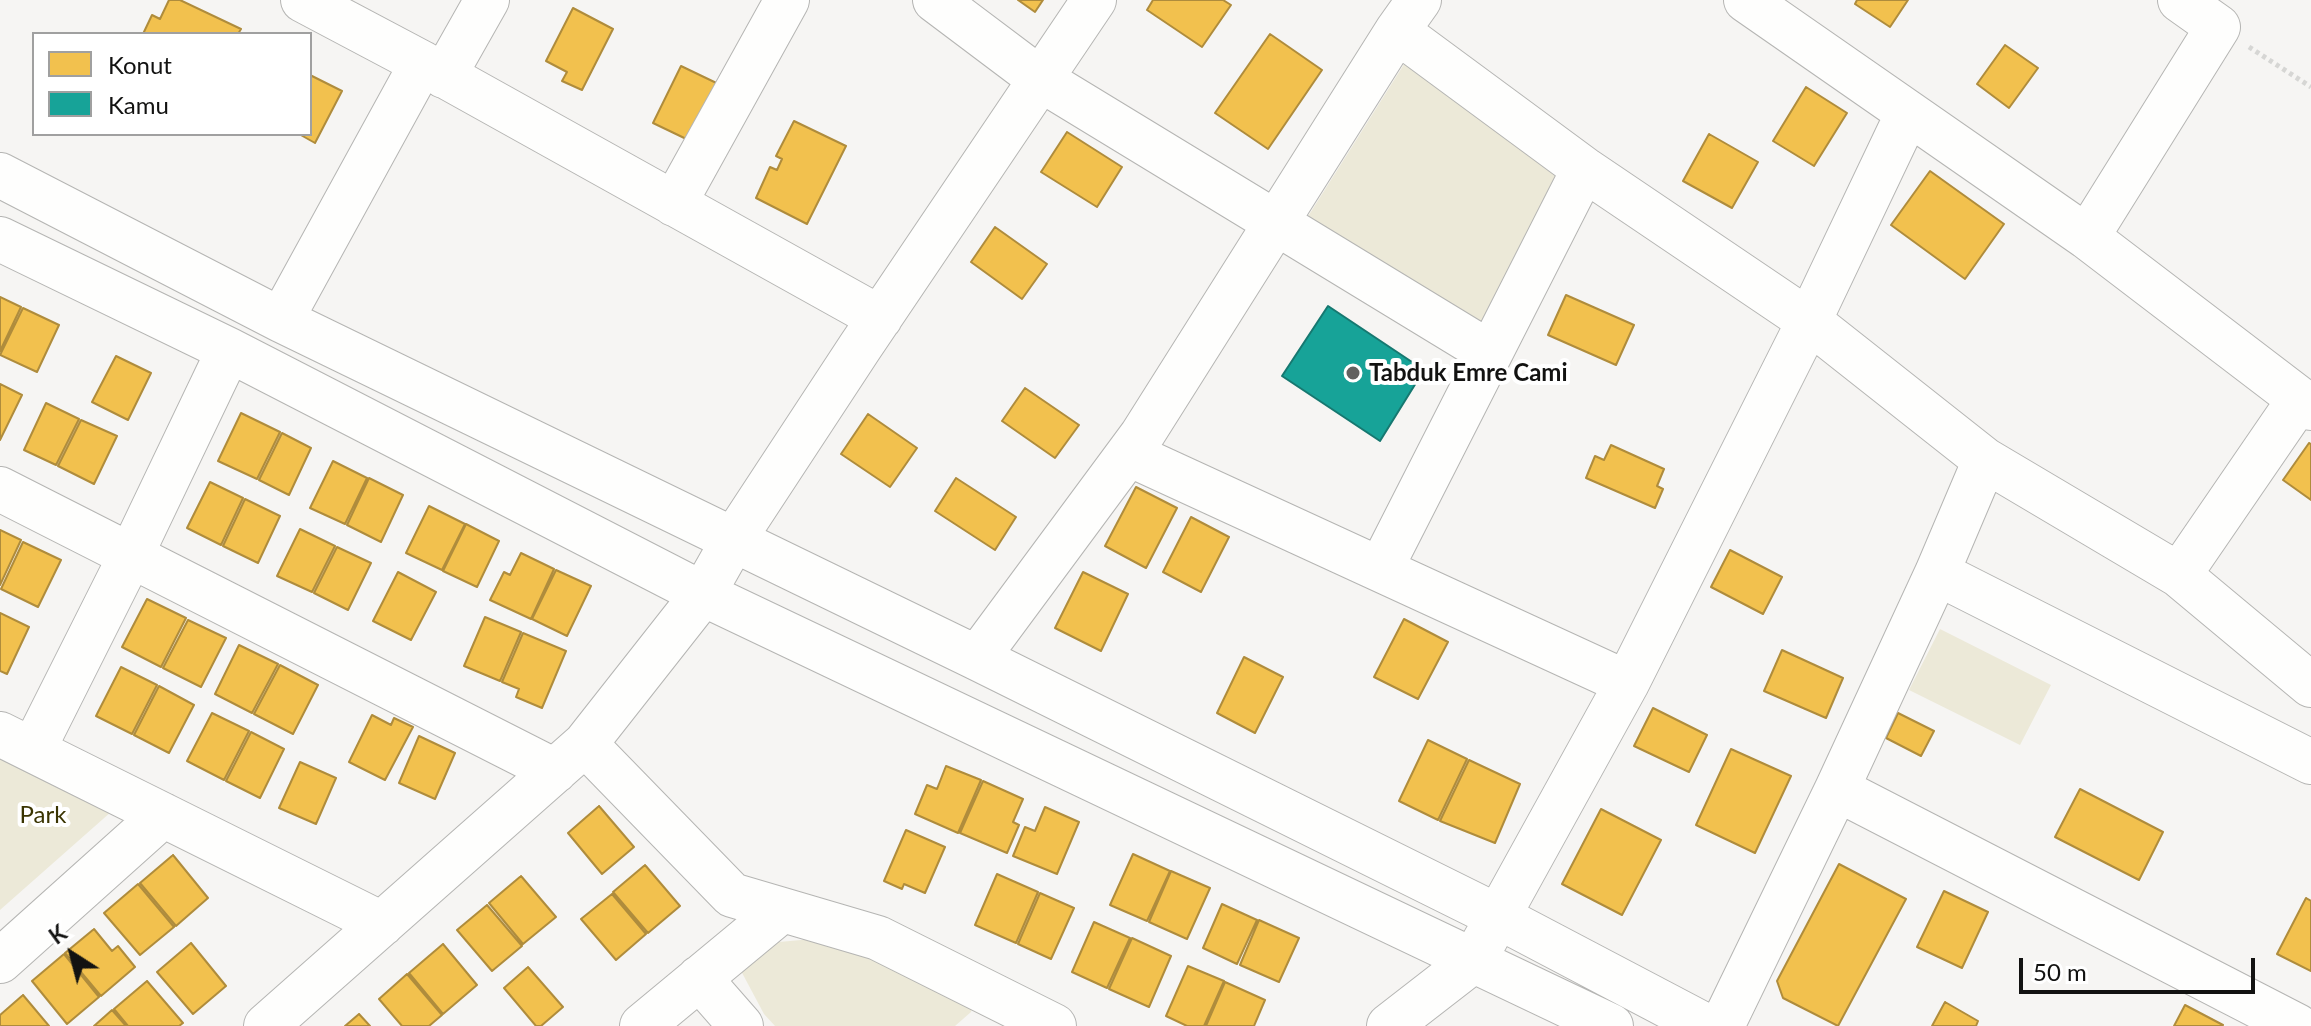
<!DOCTYPE html>
<style>
body{margin:0}
#map{position:relative;width:2311px;height:1026px;overflow:hidden;background:#f6f5f3;font-family:Lato,sans-serif}
canvas{display:block}
.legend{position:absolute;left:32px;top:32px;width:280px;height:104px;box-sizing:border-box;background:#fff;border:2px solid #a0a0a0;margin:0;padding:10px 14px;list-style:none;font-size:24px;color:#121211}
.legend li{display:flex;align-items:center;gap:16px;height:40px}
.legend b{width:40px;border:2px solid #a0a0a0}
.north{position:absolute;left:32px;top:914px;width:80px;height:80px;-webkit-text-stroke:6px #fff;paint-order:stroke;rotate:324deg;font-size:22px;font-weight:700;line-height:32px;text-align:center;color:#121211}
.north::after{content:'';display:block;margin:auto;width:28px;height:36px;background:#121211;clip-path:polygon(50% 0,100% 100%,50% 72%,0 100%)}
.scale{position:absolute;left:2019px;top:958px;width:236px;height:36px;box-sizing:border-box;border:4px solid #121211;border-top:0;padding-left:10px;font-size:24px;line-height:28px;white-space:nowrap;color:#121211;-webkit-text-stroke:6px #fff;paint-order:stroke}
</style>
<div id="map">
<canvas width="2311" height="1026"></canvas>
<ul class="legend">
<li><b style="height:22px;background:#f2c14e"></b>Konut</li>
<li><b style="height:22px;background:#17a398"></b>Kamu</li>
</ul>
<div class="north">K</div>
<div class="scale">50 m</div>
</div>
<script>
const g = document.querySelector('canvas').getContext('2d');
g.lineJoin = 'round';
function fill(path, color) {
  g.fillStyle = color;
  g.fill(path, 'evenodd');
}
function shape(rows) {
  const path = new Path2D();
  for (const r of rows) {
    path.moveTo(r[0], r[1]);
    for (let i = 2; i < r.length; i += 2) path.lineTo(r[i], r[i + 1]);
  }
  return path;
}
function trace(path, color, width, dash) {
  g.strokeStyle = color;
  g.lineWidth = width;
  g.lineCap = dash ? 'butt' : 'round';
  g.setLineDash(dash || []);
  g.stroke(path);
}
function drawText(font, color, halo, rows, align = 'center') {
  g.font = font + ' Lato,sans-serif';
  g.lineWidth = 8;
  g.setLineDash([]);
  g.textBaseline = 'middle';
  g.strokeStyle = halo;
  g.fillStyle = color;
  for (const [text, x, y, turn = 0] of rows) {
    g.save();
    g.translate(x, y);
    g.rotate((+turn || 0) * Math.PI / 180);
    g.textAlign = isNaN(turn) ? turn : align;
    if (halo) g.strokeText(text, 0, 0);
    g.fillText(text, 0, 0);
    g.restore();
  }
}
fill(shape([
 [1408,58,1563,175,1481,322,1307,218],
 [1940,629,2051,685,2020,745,1909,690],
 [0,744,120,804,0,910],
 [812,939,889,958,973,1004,971,1012,955,1026,775,1026,764,1014,740,969,757,944]
]), '#ece9d8');
const homes = shape([
 [169,0,180,0,241,29,238,34,143,34,152,15,160,19,169,0],
 [1018,0,1043,0,1035,12,1018,0],
 [1153,0,1223,0,1231,5,1202,47,1147,10,1153,0],
 [1857,0,1908,0,1890,27,1855,4,1857,0],
 [573,8,613,29,582,90,562,81,567,72,546,61,573,8],
 [1270,34,1322,70,1268,149,1215,113,1270,34],
 [2005,45,2038,68,2009,108,1977,84,2005,45],
 [681,66,731,90,703,147,653,123,681,66],
 [310,75,342,91,315,143,299,134,310,134,310,75],
 [1806,87,1847,113,1814,166,1773,141,1806,87],
 [794,121,846,146,807,224,756,198,770,167,777,170,782,159,776,156,794,121],
 [1067,132,1122,167,1097,207,1041,172,1067,132],
 [1709,134,1758,162,1732,208,1683,181,1709,134],
 [1930,171,2004,224,1965,279,1891,225,1930,171],
 [995,227,1047,264,1022,299,971,262,995,227],
 [1566,295,1634,325,1616,365,1548,335,1566,295],
 [0,297,21,307,0,351,0,297],
 [23,308,59,325,37,372,0,355,23,308],
 [116,356,151,373,128,420,92,402,116,356],
 [0,384,22,395,0,440,0,384],
 [1025,388,1079,425,1055,458,1002,421,1025,388],
 [46,403,79,419,56,465,24,450,46,403],
 [241,413,280,432,257,479,218,461,241,413],
 [868,414,917,448,890,487,841,454,868,414],
 [81,420,117,436,94,484,58,466,81,420],
 [282,433,311,448,289,495,259,480,282,433],
 [2309,443,2311,444,2311,500,2283,480,2309,443],
 [1611,445,1664,469,1657,486,1663,489,1655,508,1586,478,1595,456,1604,460,1611,445],
 [333,461,367,478,345,524,310,508,333,461],
 [369,478,403,495,381,542,347,525,369,478],
 [956,478,1016,517,995,550,935,511,956,478],
 [210,482,243,498,221,545,187,528,210,482],
 [1136,487,1177,508,1146,568,1105,546,1136,487],
 [245,499,280,516,258,563,223,546,245,499],
 [429,506,465,524,442,570,406,553,429,506],
 [1191,517,1229,537,1201,592,1163,572,1191,517],
 [466,524,499,541,477,587,443,571,466,524],
 [300,529,335,546,312,592,277,576,300,529],
 [0,530,21,540,0,585,0,530],
 [23,542,61,560,38,607,1,589,23,542],
 [337,547,371,563,348,610,314,593,337,547],
 [1730,550,1782,577,1763,614,1711,587,1730,550],
 [521,553,554,569,531,619,490,600,504,572,510,575,521,553],
 [556,570,591,586,567,636,532,619,556,570],
 [398,572,436,592,411,640,373,621,398,572],
 [1083,572,1128,594,1101,651,1055,628,1083,572],
 [147,599,186,618,161,667,122,647,147,599],
 [0,613,29,627,7,674,0,671,0,613],
 [485,617,521,632,500,681,464,666,485,617],
 [1404,619,1448,642,1418,699,1374,677,1404,619],
 [188,620,226,638,201,687,163,668,188,620],
 [523,633,566,651,542,708,516,697,519,689,502,682,523,633],
 [239,645,278,664,252,713,215,694,239,645],
 [1782,650,1843,678,1826,718,1764,691,1782,650],
 [1244,657,1283,677,1255,733,1217,713,1244,657],
 [280,665,318,685,293,734,254,714,280,665],
 [121,667,157,685,132,734,96,716,121,667],
 [159,686,194,705,169,753,134,735,159,686],
 [1653,708,1707,735,1689,772,1634,746,1653,708],
 [212,713,249,731,224,780,187,761,212,713],
 [1898,713,1934,731,1921,756,1886,738,1898,713],
 [372,715,391,725,394,718,413,727,385,780,349,762,372,715],
 [251,732,284,749,260,798,226,781,251,732],
 [419,736,455,753,435,799,399,783,419,736],
 [1428,740,1467,759,1438,820,1399,801,1428,740],
 [1731,749,1791,776,1755,853,1696,825,1731,749],
 [1469,760,1520,784,1495,843,1440,821,1469,760],
 [300,762,336,778,316,824,279,808,300,762],
 [946,766,981,780,958,833,915,814,927,785,937,789,946,766],
 [983,781,1023,799,1013,822,1019,825,1007,853,960,833,983,781],
 [2080,789,2163,832,2139,880,2055,837,2080,789],
 [599,806,634,847,602,874,568,833,599,806],
 [1045,807,1079,822,1057,874,1013,856,1025,827,1035,831,1045,807],
 [1601,809,1661,840,1622,915,1562,884,1601,809],
 [906,830,945,847,925,893,904,884,902,889,884,881,906,830],
 [1133,854,1170,871,1147,921,1110,905,1133,854],
 [173,855,208,898,176,926,140,883,173,855],
 [1839,864,1906,899,1838,1026,1783,998,1777,981,1839,864],
 [645,865,680,906,648,933,613,892,645,865],
 [1171,871,1210,888,1187,939,1149,922,1171,871],
 [997,874,1038,892,1016,943,975,925,997,874],
 [521,876,556,917,523,944,489,903,521,876],
 [138,884,174,927,140,955,104,913,138,884],
 [1944,891,1988,912,1962,968,1917,947,1944,891],
 [1040,893,1074,908,1051,959,1018,944,1040,893],
 [612,894,646,934,616,960,581,919,612,894],
 [2306,898,2311,901,2311,971,2277,954,2306,898],
 [1222,904,1257,920,1237,964,1203,948,1222,904],
 [487,905,522,946,492,971,457,930,487,905],
 [1259,920,1299,938,1279,982,1240,965,1259,920],
 [1094,922,1130,938,1107,988,1072,972,1094,922],
 [94,929,112,951,118,946,135,967,101,996,65,953,94,929],
 [1132,938,1171,956,1149,1007,1109,989,1132,938],
 [191,943,226,986,193,1014,157,972,191,943],
 [443,944,477,985,443,1014,409,973,443,944],
 [64,954,99,997,67,1024,32,981,64,954],
 [1188,966,1224,981,1204,1026,1187,1026,1166,1016,1188,966],
 [528,967,563,1007,541,1026,536,1026,504,988,528,967],
 [407,974,442,1015,429,1026,402,1026,379,999,407,974],
 [147,981,183,1023,179,1026,128,1026,114,1009,147,981],
 [1225,982,1265,1000,1254,1026,1206,1026,1225,982],
 [23,995,49,1026,0,1026,0,1015,23,995],
 [1945,1002,1978,1021,1976,1026,1932,1026,1945,1002],
 [2185,1005,2223,1025,2222,1026,2174,1026,2185,1005],
 [112,1010,126,1026,94,1026,112,1010],
 [359,1014,370,1026,345,1026,359,1014]
]);
fill(homes, '#f2c14e');
trace(homes, '#af8c3c', 2);
const public = shape([
 [1328,306,1424,370,1380,441,1282,376,1328,306]
]);
fill(public, '#17a398');
trace(public, '#167870', 2);
const minor = shape([
 [303,0,422,63,880,318],
 [935,0,1040,79,1490,353],
 [1746,0,2087,237,2311,408],
 [1397,31,1584,169,1809,321,1985,460,2179,575,2311,685],
 [444,76,487,0],
 [0,175,281,320,977,658,1497,916,1706,1026],
 [674,204,787,0],
 [2087,237,2218,27,2180,0],
 [0,239,229,350,703,594,1611,1026],
 [281,320,422,63],
 [1129,454,1627,683],
 [0,489,555,771],
 [1381,568,1584,169],
 [1937,573,2311,762],
 [2179,575,2299,400],
 [977,658,1142,435,1397,31,1419,0],
 [0,734,382,924],
 [585,744,732,895,878,938,1054,1026],
 [33,750,131,555,229,350],
 [1837,789,2297,1026],
 [0,961,163,815],
 [699,978,741,1026],
 [266,1026,585,744,703,594,734,539,860,347,1094,0],
 [642,1026,782,910],
 [1389,1026,1474,960,1627,683,1809,321,1908,113],
 [1722,1026,1837,789,1937,573,1985,460]
]);
trace(minor, '#b5b5b3', 46);
trace(shape([
 [2249,47,2311,87]
]), '#d6d6d4', 5, [4, 4]);
trace(minor, '#fefefd', 44);
for (const [x, y, r, color] of [
 [1353,373,8,"#626160"]
]) {
  const dot = new Path2D();
  dot.arc(x, y, r, 0, 2 * Math.PI);
  g.fillStyle = color;
  g.fill(dot);
  trace(dot, '#fff', 3);
}
drawText('bold 24px', '#121211', '#fff', [
 ["Tabduk Emre Cami",1369,373]
], 'left');
drawText('24px', '#3a3402', '#fff', [
 ["Park",43,815]
]);
</script>
